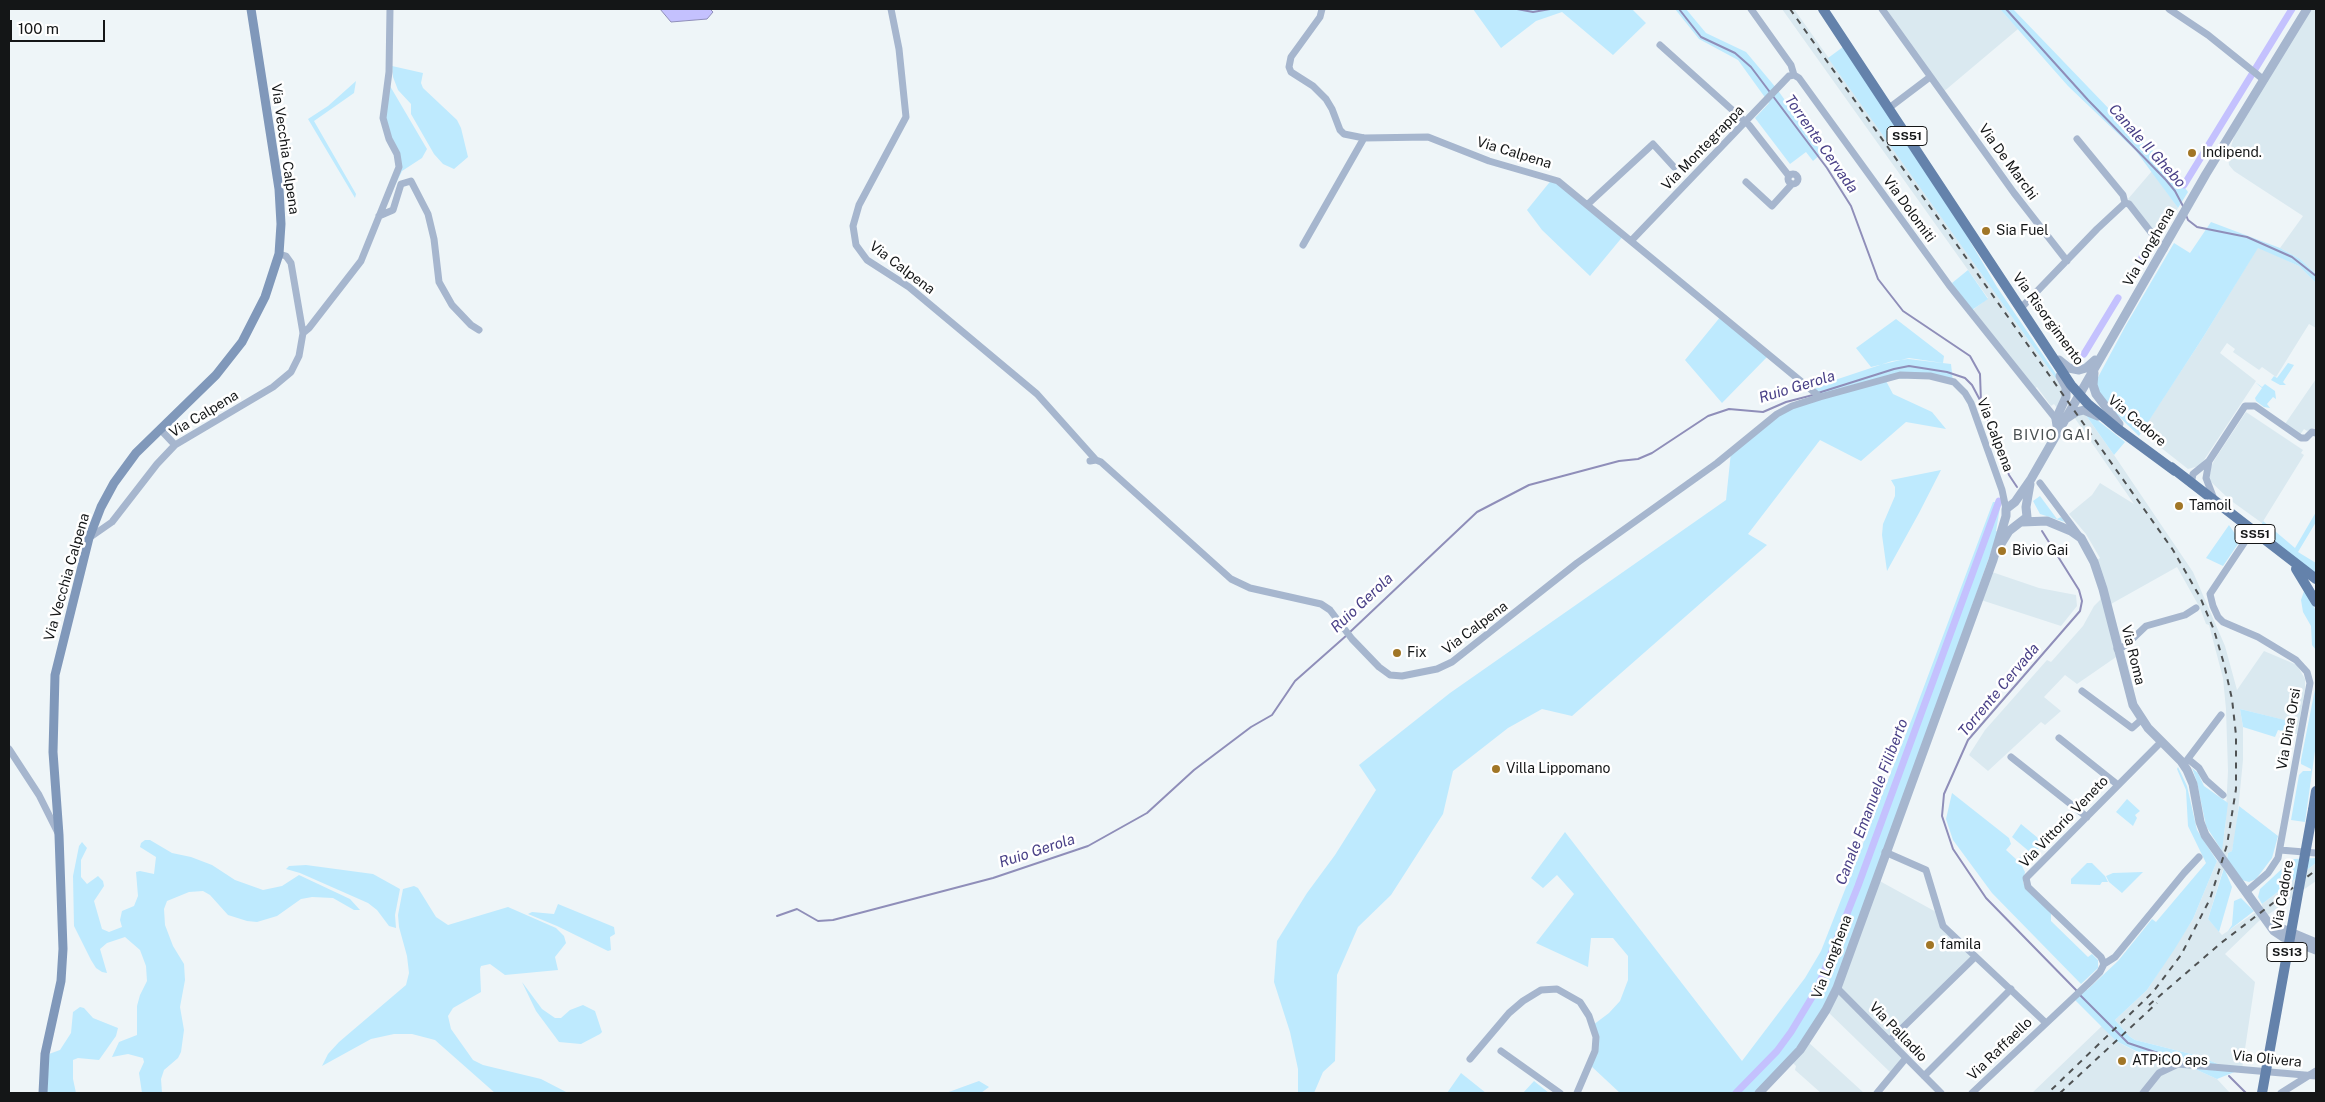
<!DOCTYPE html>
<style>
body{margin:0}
#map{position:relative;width:2325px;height:1102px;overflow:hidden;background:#eef5f8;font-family:"Public Sans",sans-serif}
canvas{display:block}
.frame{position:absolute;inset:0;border:10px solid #141617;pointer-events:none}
.scale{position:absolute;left:10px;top:20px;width:95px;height:22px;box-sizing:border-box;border:2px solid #141617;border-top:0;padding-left:6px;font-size:15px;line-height:18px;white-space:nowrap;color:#141617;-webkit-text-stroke:4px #fff;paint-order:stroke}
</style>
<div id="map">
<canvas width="2325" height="1102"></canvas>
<div class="frame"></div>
<div class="scale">100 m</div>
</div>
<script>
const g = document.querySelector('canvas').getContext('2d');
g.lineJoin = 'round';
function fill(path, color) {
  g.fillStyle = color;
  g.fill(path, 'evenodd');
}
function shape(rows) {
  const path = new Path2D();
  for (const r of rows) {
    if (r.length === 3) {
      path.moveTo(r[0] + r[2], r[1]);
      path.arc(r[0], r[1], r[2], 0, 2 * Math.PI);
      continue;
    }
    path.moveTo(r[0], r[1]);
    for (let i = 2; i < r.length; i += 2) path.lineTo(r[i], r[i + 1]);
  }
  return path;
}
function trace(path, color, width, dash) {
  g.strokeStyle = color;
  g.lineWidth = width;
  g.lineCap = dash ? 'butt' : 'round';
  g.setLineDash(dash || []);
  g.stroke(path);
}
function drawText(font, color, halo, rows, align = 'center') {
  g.font = font + ' "Public Sans",sans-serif';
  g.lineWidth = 5;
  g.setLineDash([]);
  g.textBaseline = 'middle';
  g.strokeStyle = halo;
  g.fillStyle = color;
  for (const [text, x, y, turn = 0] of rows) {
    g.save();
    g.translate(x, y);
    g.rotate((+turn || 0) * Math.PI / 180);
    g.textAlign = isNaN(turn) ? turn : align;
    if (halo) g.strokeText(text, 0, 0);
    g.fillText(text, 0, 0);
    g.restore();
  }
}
fill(shape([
 [1782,9,1794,9,2056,379,2058,377,2063,386,2062,400,2057,408,2054,404,2051,406,2037,387,2034,389,1969,313,1988,298],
 [1882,9,2000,9,2018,29,1942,93],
 [2307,9,2316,9,2316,274,2300,259,2280,248,2303,216,2234,171,2229,165,2228,156,2239,121],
 [2152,171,2178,208,2159,239,2128,199],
 [2258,247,2299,266,2316,283,2316,328,2309,324,2276,377,2262,367,2259,370,2233,352,2235,349,2227,343,2220,353,2256,381,2204,460,2199,466,2188,469,2141,432,2202,339],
 [2316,379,2316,429,2313,428,2307,431,2304,429,2300,435,2285,424],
 [2246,412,2303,450,2301,453,2304,455,2262,523,2230,500,2209,480,2211,467,2215,459],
 [2080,414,2085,414,2114,455,2193,572,2225,646,2237,690,2264,651,2297,665,2305,679,2305,690,2297,734,2286,732,2288,721,2240,709,2243,727,2243,760,2236,832,2232,851,2228,853,2208,919,2222,935,2256,912,2262,907,2262,904,2316,863,2316,881,2259,921,2225,954,2255,982,2242,1069,2225,1067,2199,1056,2135,1040,2129,1036,2115,1020,2147,990,2193,919,2217,861,2219,862,2225,829,2228,771,2226,709,2223,678,2209,625,2206,624,2200,608,2177,567,2111,604,2119,655,2077,684,2065,675,2044,697,2061,711,2045,725,2041,722,1988,771,1969,755,1985,730,2047,660,2051,662,2083,626,2094,606,2100,600,2103,589,2094,562,2100,558,2086,534,2069,514,2092,495,2100,483,2134,504,2074,417],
 [1989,571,2039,588,2076,595,2077,606,2061,626,1978,599],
 [1876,879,1938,913,1939,918,1975,957,1890,1040,1906,1058,1893,1075,1826,1010],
 [2102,1026,2116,1041,2150,1059,2168,1067,2184,1064,2217,1079,2230,1093,2032,1093],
 [1807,1041,1864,1093,1821,1093,1795,1070,1796,1066,1791,1061]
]), '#dae9f0');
fill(shape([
 [1473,9,1632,9,1646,23,1613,55,1562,12,1536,21,1501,48],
 [1675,9,1686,9,1706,33,1746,52,1777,89,1822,153,1813,161,1806,152,1790,164,1755,118,1769,103,1738,60,1699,39],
 [2000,9,2013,9,2138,139,2166,161,2188,192,2178,208,2136,151,2068,86],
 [1843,47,1964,231,1997,287,2058,377,2056,379,1828,58],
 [392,66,423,73,421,83,423,88,457,120,461,128,468,157,454,169,443,164,434,154,411,114,411,104,398,90,393,77],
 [356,81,354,93,314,121,356,194,355,198,308,119,328,106],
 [390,86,427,149,422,158,402,171,384,208,399,162,383,120],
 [1553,178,1624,235,1590,276,1542,230,1527,210],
 [2211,222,2280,248,2300,259,2316,274,2316,283,2299,266,2258,248,2202,339,2139,436,2101,399,2096,381,2126,325,2174,243,2190,253],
 [1968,270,1988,299,1972,310,1952,283],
 [1721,316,1768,356,1722,403,1685,360],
 [1896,319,1944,356,1943,363,1909,358,1871,367,1856,348],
 [1908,359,1951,364,1953,382,1941,377,1885,379,1893,394,1932,412,1946,429,1906,422,1861,461,1820,440,1748,534,1767,545,1572,716,1542,709,1508,728,1453,771,1443,814,1391,895,1358,927,1337,975,1335,1061,1323,1072,1314,1093,1298,1093,1298,1069,1290,1032,1274,982,1277,941,1307,893,1335,855,1376,790,1359,765,1450,693,1726,500,1731,452,1777,414,1820,398,1813,390,1823,384,1892,361],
 [2288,363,2294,365,2283,382,2286,385,2280,385,2271,380,2274,376,2277,378],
 [2255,382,2262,387,2265,384,2275,391,2276,399,2273,397,2267,404,2270,408,2264,407,2256,401,2255,398,2262,388],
 [2085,414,2096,419,2125,442,2114,455],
 [1941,470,1919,513,1887,571,1882,535,1883,524,1895,496,1895,487,1891,480],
 [2040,496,2057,519,2061,517,2065,522,2040,514,2033,501],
 [1993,502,2001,502,1996,531,1998,532,1853,943,1814,1029,1759,1093,1620,1093,1590,1065,1595,1051,1593,1025,1609,1013,1620,1001,1628,980,1628,956,1613,938,1591,938,1588,967,1536,943,1574,894,1557,875,1543,888,1531,878,1565,832,1742,1061,1805,978,1821,951,1913,716],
 [2316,512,2316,522,2298,552,2316,563,2316,576,2259,531,2263,521,2295,548],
 [2229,525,2240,541,2223,566,2206,558],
 [2305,588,2316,611,2316,650,2312,645,2311,626,2303,612,2301,600],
 [2316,684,2316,744,2305,822,2291,820,2299,775,2303,771,2311,771,2311,769,2301,764,2301,760],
 [2240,709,2289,721,2286,732,2278,730,2275,737,2243,727],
 [2178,767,2187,786,2197,830,2217,861,2193,919,2174,950,2147,990,2115,1020,2129,1036,2135,1040,2199,1056,2225,1067,2242,1069,2217,1079,2184,1064,2168,1067,2116,1041,2073,998,2084,987,2087,990,2118,961,2152,919,2156,922,2206,863,2188,826,2186,790,2177,769],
 [2192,768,2198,773,2204,786,2228,803,2222,851,2206,826,2197,782],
 [1952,793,2009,838,2011,844,2006,850,2017,860,2020,857,2023,860,2022,866,2025,872,2023,882,2026,889,2051,913,2051,921,2088,957,2092,954,2098,960,2098,968,2081,984,1992,893,1953,840,1946,819],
 [2127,799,2140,811,2135,815,2137,818,2133,826,2116,812],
 [2239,806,2278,836,2272,858,2256,879,2249,882,2242,880,2227,859,2228,853,2232,851],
 [2021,824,2044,843,2034,853,2031,853,2012,837],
 [145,840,150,840,172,853,191,857,212,865,235,880,263,890,282,886,299,875,350,899,360,910,354,910,333,898,312,897,301,899,277,916,257,922,247,921,228,915,210,895,203,891,189,892,167,901,164,909,165,925,173,946,184,964,185,980,180,1007,184,1030,181,1052,178,1058,164,1070,161,1079,162,1093,142,1093,139,1073,144,1062,143,1058,128,1054,112,1057,119,1042,137,1035,137,1006,140,995,147,981,146,966,140,950,125,937,107,943,100,949,107,973,102,972,96,968,91,960,74,926,73,876,79,846,82,842,87,848,81,860,81,877,87,884,98,876,103,881,104,886,94,901,102,929,109,932,122,927,120,920,122,911,134,906,138,896,136,872,140,871,154,874,156,857,140,847,141,843],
 [2316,858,2316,863,2262,904,2258,897,2260,889,2285,866,2294,859],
 [2087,863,2092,863,2105,876,2108,882,2102,882,2100,885,2071,884,2071,879],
 [306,865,373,874,400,889,395,915,396,928,389,926,377,910,368,903,300,873,286,869,289,866],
 [2224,868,2232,887,2219,932,2208,919],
 [2143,872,2122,893,2109,882,2106,876,2113,873],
 [414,886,418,888,436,917,448,925,508,907,556,928,564,936,566,943,555,957,558,970,505,975,490,964,481,966,480,969,481,992,453,1008,448,1016,451,1029,473,1060,483,1065,541,1079,568,1093,495,1093,435,1040,412,1034,394,1034,371,1039,322,1066,328,1054,339,1042,406,985,409,973,407,956,399,927,398,915,403,889],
 [2241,898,2254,911,2228,931,2232,925,2234,901],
 [558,904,614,927,615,934,610,937,611,950,608,951,557,926,528,914,532,912,554,914],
 [522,982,542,1009,555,1018,561,1018,570,1010,583,1005,595,1011,602,1032,600,1034,581,1044,559,1042,536,1011],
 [80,1007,84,1008,93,1018,118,1028,116,1036,99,1060,78,1058,73,1060,73,1079,76,1093,47,1093,49,1054,60,1050,71,1033,73,1012],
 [1461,1073,1486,1093,1447,1093],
 [979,1081,989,1087,981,1093,946,1093],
 [1534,1081,1549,1093,1523,1093]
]), '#beeafe');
const water = shape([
 [660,9,710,9,713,12,707,19,671,22,660,9]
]);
fill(water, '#c4c1fe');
trace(water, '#8f8eb9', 1);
trace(shape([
 [1517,9,1533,12,1550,9],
 [1679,9,1701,37,1735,53,1751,67,1827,168,1851,206,1878,279,1903,311,1970,356,1980,374,1981,402,2009,475,2017,487],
 [2006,9,2088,100,2166,180,2175,191,2184,208],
 [2186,215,2188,220,2197,227,2247,237,2292,257,2316,276],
 [1818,393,1894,369,1909,366,1947,372,1965,378,1972,385,1981,402],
 [2042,531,2079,590,2082,601,2080,611,1968,740,1944,794,1942,816,1953,849,1986,898,2077,991],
 [1350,632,1477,512,1529,485,1619,461,1638,459,1652,453,1708,416,1729,409,1763,412,1786,402,1813,395],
 [777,916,797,909,818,921,833,920,993,878,1088,846,1147,813,1194,770,1251,727,1272,715,1295,681,1347,635],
 [2080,995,2128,1043,2164,1055],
 [2229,1076,2246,1093]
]), '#8f8eb9', 2);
trace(shape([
 [2184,185,2292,9],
 [2142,257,2152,240],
 [2084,354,2118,298],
 [1736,1093,1777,1051,1791,1032,1817,989,1858,886,1999,501]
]), '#c4c1fe', 7);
trace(shape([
 [891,9,899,49,906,117,859,205,853,226,856,245,867,260,909,287,1037,394,1096,460],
 [1322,9,1320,17,1291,57,1289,67,1291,72,1313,86,1326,99,1332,109,1340,130,1344,134,1364,138,1428,137,1489,161,1558,181,1820,397,1900,375,1930,376,1954,382,1965,393,1971,403,2002,490,2006,509],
 [1751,9,1791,65,1794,75,1799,78,1949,285,2056,419],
 [1882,9,2014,193,2067,261],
 [2169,9,2208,35,2264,80],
 [1660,45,1749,125,1789,176],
 [1889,108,1930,77],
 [2077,139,2123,195,2125,203],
 [1793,179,5],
 [1746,182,1772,206,1792,184],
 [2125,203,2129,204,2164,249],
 [1588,204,1653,144,1674,167],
 [379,216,393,210,401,184,411,181,428,214,434,239,439,282,452,305,471,325,479,330],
 [1631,241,1789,76,1794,75],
 [1303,245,1364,138],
 [2020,309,2097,229,2125,203],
 [303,333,309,328,361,261,399,167,397,154,389,139,383,118,389,72,390,9],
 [160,429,175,445],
 [1090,461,1096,460,1101,462,1231,579,1250,588,1321,604,1330,610,1352,639,1379,667,1390,675,1402,676,1437,669,1452,662,1577,563,1717,463,1777,414,1792,406,1820,397],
 [2209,461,2206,478,2214,499],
 [2040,483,2078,534],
 [2191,484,2193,474,2209,461,2245,406,2255,406,2301,438,2306,438,2312,432,2316,433],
 [89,538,112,522,157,464,175,445,273,387,291,372,299,356,303,333,291,263,286,256,279,254],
 [2117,649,2125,646,2146,626,2185,615,2196,608],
 [2082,691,2132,728,2141,720],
 [2059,738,2118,785],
 [9,749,39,795,59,835],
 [2011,757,2087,817],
 [2188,759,2199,768,2206,780,2223,795],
 [2184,764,2221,715],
 [2280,850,2316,853],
 [1885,852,1926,870,1943,926,2046,1023],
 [2246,892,2268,873,2278,858,2310,683,2307,672,2296,660,2258,637,2223,622,2218,617,2213,606,2210,594,2252,531],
 [2104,964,2101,957,2028,887,2026,878,2161,742],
 [2104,964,2115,957,2184,873,2199,857],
 [1837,988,1941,1093],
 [1890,1040,1975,957],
 [1501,1051,1560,1093],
 [1470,1059,1509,1013,1523,1001,1541,990,1557,989,1580,1002,1589,1016,1596,1037,1595,1051,1577,1093],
 [1924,1076,2011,989],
 [1877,1093,1906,1058],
 [1972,1093,2090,982,2100,972,2104,964],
 [2143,1093,2159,1073,2178,1064,2316,1076],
 [2281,1093,2316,1071]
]), '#a6b6ce', 7);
trace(shape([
 [2059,360,2069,368,2079,370,2086,368,2095,360],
 [2094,373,2093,385,2096,394,2119,424],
 [2067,418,2076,412,2084,410,2098,416],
 [2058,432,2056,419,2066,397,2066,387,2060,376],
 [2022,522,2047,521,2071,531,2081,538,2094,562,2103,589,2133,705,2148,728,2181,761,2187,770,2193,784,2200,822,2205,835,2274,931,2283,937,2316,950],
 [2001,544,2009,531,2027,517,2026,507,2030,484],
 [2273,925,2316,943],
 [1759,1093,1800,1050,1826,1010,1837,988,1993,560,2006,516,2006,509,2015,502,2031,479,2206,174,2307,9]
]), '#a6b6ce', 9);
trace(shape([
 [43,1093,45,1054,61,981,63,949,59,835,53,752,55,675,89,538,101,507,114,483,136,453,216,375,242,342,265,297,279,254,281,224,279,189,251,9]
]), '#8098ba', 9);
trace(shape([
 [1823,9,2071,385,2088,404,2118,429,2175,471],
 [2171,467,2316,579],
 [2296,569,2316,602],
 [2313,810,2316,791]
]), '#6482ab', 10);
trace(shape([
 [1790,9,2173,550,2200,597,2214,630,2224,664,2232,699,2236,735,2236,789,2227,845,2210,899,2181,955,2153,992,2048,1093],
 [2149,1005,2221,943,2316,870],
 [2060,1093,2157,1003]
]), '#4f5253', 2, [6, 6]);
trace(shape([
 [2262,1093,2313,810]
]), '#6482ab', 10);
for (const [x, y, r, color] of [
 [2192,153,5,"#a17626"],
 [1986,231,5,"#a17626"],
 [2179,506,5,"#a17626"],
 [2002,551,5,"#a17626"],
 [1397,653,5,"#a17626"],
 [1496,769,5,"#a17626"],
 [1930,945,5,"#a17626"],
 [2122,1061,5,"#a17626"]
]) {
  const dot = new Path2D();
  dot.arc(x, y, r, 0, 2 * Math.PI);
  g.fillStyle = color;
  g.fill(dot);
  trace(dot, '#fff', 2);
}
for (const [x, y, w] of [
 [1907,136,40],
 [2255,534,40],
 [2287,952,40]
]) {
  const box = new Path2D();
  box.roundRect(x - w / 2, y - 9.5, w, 19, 4);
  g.fillStyle = '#fff';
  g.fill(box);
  trace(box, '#141617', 1);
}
drawText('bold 12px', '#141617', null, [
 ["SS51",1907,136],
 ["SS51",2255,534],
 ["SS13",2287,952]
]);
drawText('14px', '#141617', '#fff', [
 ["Via Montegrappa",1703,148,-46],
 ["Via Vecchia Calpena",285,149,82],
 ["Via Calpena",1514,153,17],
 ["Via De Marchi",2008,162,54],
 ["Via Dolomiti",1909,209,54],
 ["Via Longhena",2149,247,-60],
 ["Via Calpena",902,268,37],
 ["Via Risorgimento",2048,319,54],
 ["Via Calpena",204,414,-31],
 ["Via Cadore",2137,421,40],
 ["Via Calpena",1995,435,69],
 ["Via Vecchia Calpena",67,577,-74],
 ["Via Calpena",1475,628,-37],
 ["Via Roma",2133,655,76],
 ["Via Dina Orsi",2289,729,-80],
 ["Via Vittorio Veneto",2064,822,-46],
 ["Via Cadore",2283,895,-80],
 ["Via Longhena",1832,957,-69],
 ["Via Palladio",1898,1032,46],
 ["Via Raffaello",2000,1049,-44],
 ["Via Olivera",2267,1059,6]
]);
drawText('14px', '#141617', '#fff', [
 ["Indipend.",2202,153],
 ["Sia Fuel",1996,231],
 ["Tamoil",2189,506],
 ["Bivio Gai",2012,551],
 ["Fix",1407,653],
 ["Villa Lippomano",1506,769],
 ["famila",1940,945],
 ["ATPiCO aps",2132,1061]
], 'left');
drawText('italic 15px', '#494087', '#fff', [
 ["Torrente Cervada",1821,144,55],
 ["Canale Il Ghebo",2147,146,48],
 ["Ruio Gerola",1797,387,-17],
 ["Ruio Gerola",1362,603,-43],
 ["Torrente Cervada",1999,690,-50],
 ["Canale Emanuele Filiberto",1872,802,-69],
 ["Ruio Gerola",1037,851,-18]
]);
g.letterSpacing = '1px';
drawText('15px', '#4b5153', '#fff', [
 ["BIVIO GAI",2052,435]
]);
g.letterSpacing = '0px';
</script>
